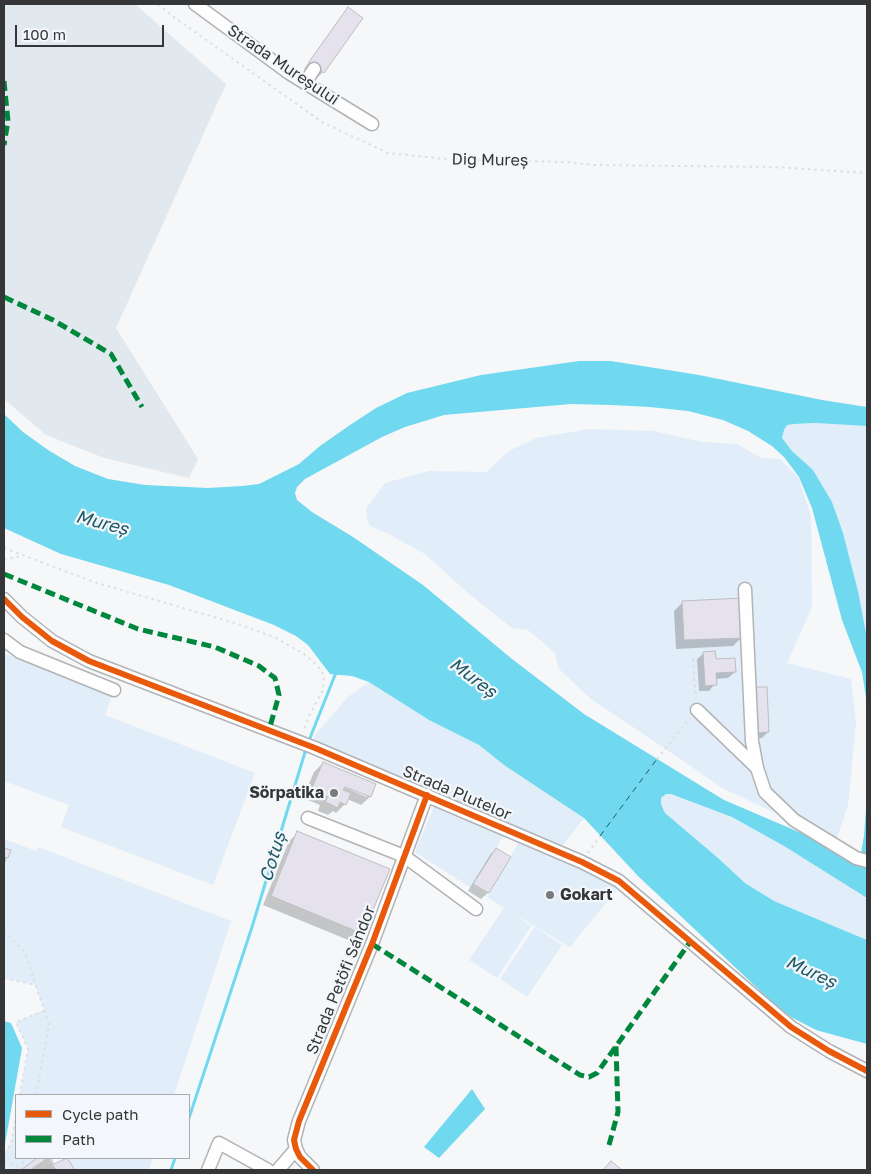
<!DOCTYPE html>
<meta charset="utf-8">
<style>
body{margin:0}
#map{position:relative;width:871px;height:1174px;overflow:hidden;background:#f5f7f9;font-family:"Golos Text",sans-serif}
canvas{display:block}
.frame{position:absolute;inset:0;border:5px solid #343637;pointer-events:none}
.legend{position:absolute;left:15px;top:1094px;width:175px;height:65px;box-sizing:border-box;background:#f3f7fb;border:1px solid #a7aaad;margin:0;padding:6px 9px;list-style:none;font-size:15px;color:#343637}
.legend li{display:flex;align-items:center;gap:10px;height:25px}
.legend b{width:25px;border:1px solid #a7aaad}
.scale{position:absolute;left:15px;top:25px;width:149px;height:22px;box-sizing:border-box;border:2px solid #343637;border-top:0;padding-left:6px;font-size:15px;line-height:18px;white-space:nowrap;color:#343637;-webkit-text-stroke:4px #f3f7fb;paint-order:stroke}
</style>
<div id="map">
<canvas width="871" height="1174"></canvas>
<div class="frame"></div>
<ul class="legend">
<li><b style="height:6px;background:#e8590c"></b>Cycle path</li>
<li><b style="height:6px;background:#00873e"></b>Path</li>
</ul>
<div class="scale">100 m</div>
</div>
<script>
const g = document.querySelector('canvas').getContext('2d');
g.lineJoin = 'round';
function fill(path, color) {
  g.fillStyle = color;
  g.fill(path, 'evenodd');
}
function shape(rows) {
  const path = new Path2D();
  for (const r of rows) {
    path.moveTo(r[0], r[1]);
    for (let i = 2; i < r.length; i += 2) path.lineTo(r[i], r[i + 1]);
  }
  return path;
}
function trace(path, color, width, dash) {
  g.strokeStyle = color;
  g.lineWidth = width;
  g.lineCap = dash ? 'butt' : 'round';
  g.setLineDash(dash || []);
  g.stroke(path);
}
function drawText(font, color, halo, rows, align = 'center') {
  g.font = font + ' "Golos Text",sans-serif';
  g.lineWidth = 4.5;
  g.setLineDash([]);
  g.textBaseline = 'middle';
  g.strokeStyle = halo;
  g.fillStyle = color;
  for (const [text, x, y, turn = 0] of rows) {
    g.save();
    g.translate(x, y);
    g.rotate((+turn || 0) * Math.PI / 180);
    g.textAlign = isNaN(turn) ? turn : align;
    if (halo) g.strokeText(text, 0, 0);
    g.fillText(text, 0, 0);
    g.restore();
  }
}
fill(shape([
 [4,4,135,4,226,84,116,328,198,459,189,478,104,458,46,435,4,399]
]), '#e2e9ee');
fill(shape([
 [815,423,867,426,867,638,858,591,843,533,832,502,813,470,792,451,782,438,784,430,787,425],
 [589,429,653,431,702,442,737,444,761,458,780,459,798,477,811,516,812,607,787,663,851,679,856,723,848,805,836,841,724,789,639,731,591,699,558,668,555,653,528,630,512,628,468,593,425,554,389,534,370,526,367,519,366,509,385,483,429,471,486,472,509,451,536,438],
 [4,653,112,696,105,715,255,773,213,885,61,827,69,805,4,781],
 [369,682,429,720,479,745,504,765,584,818,562,846,313,743,314,736,348,697],
 [666,794,671,794,732,817,784,846,867,898,867,940,774,901,745,883,718,858,665,813,661,804,661,798],
 [435,804,504,835,471,888,415,852],
 [4,839,36,851,38,847,231,921,174,1095,20,1095,28,1049,16,1022,44,1010,35,985,4,978],
 [519,842,620,886,570,947,512,913,531,926,497,978,469,960,504,908,487,897],
 [535,927,562,945,527,997,500,979],
 [16,1116,16,1158,37,1158,21,1170,4,1170,4,1153,11,1144],
 [67,1158,153,1158,149,1170,75,1170]
]), '#e1edf8');
fill(shape([
 [579,361,611,361,699,375,822,400,867,407,867,426,815,423,794,424,787,425,784,430,782,438,792,451,813,470,832,502,843,533,858,591,867,638,867,704,862,672,842,620,812,508,799,477,784,457,772,446,748,431,723,420,688,411,650,407,611,405,571,404,444,415,405,427,382,437,305,479,297,487,295,493,297,500,312,512,353,537,423,585,512,659,584,714,724,800,827,844,846,860,856,863,860,859,864,836,867,796,866,870,867,898,784,846,732,817,671,794,666,794,661,798,661,804,665,813,718,858,745,883,774,901,867,940,867,1044,816,1030,791,1017,771,1001,638,876,584,818,504,765,479,745,429,720,369,682,352,676,330,674,308,645,296,636,274,625,169,585,61,554,4,528,4,414,23,432,48,450,75,466,108,479,145,485,208,488,242,486,259,484,299,464,320,446,350,425,376,408,407,393,481,375],
 [4,1021,11,1023,22,1048,5,1144,4,1145],
 [472,1089,485,1109,439,1158,424,1147]
]), '#70d8ef');
fill(shape([
 [342,15,362,18,323,72,317,78,304,69],
 [683,602,742,637,733,646,676,649,674,611],
 [704,653,735,672,728,678,715,679,715,684,709,691,699,691,697,659],
 [757,688,768,732,762,738,752,738,750,695],
 [323,763,375,785,370,797,361,805,347,799,345,804,336,813,333,811,328,815,318,811,320,805,303,798,314,772],
 [339,783,367,795,367,797,339,785],
 [298,833,362,933,353,942,263,905,289,841],
 [4,849,9,851,4,866],
 [496,849,509,857,488,893,481,899,468,891,490,855],
 [39,1158,49,1158,54,1166,66,1159,74,1170,22,1170]
]), '#0003');
trace(shape([
 [308,743,335,675,337,673],
 [189,1118,252,927,306,749],
 [171,1170,175,1158]
]), '#70d8ef', 3);
trace(shape([
 [600,836,657,759]
]), '#205967', 1, [6, 5]);
const building = shape([
 [348,7,363,18,324,73,309,62,348,7],
 [742,598,743,638,684,640,682,601,742,598],
 [715,651,716,659,735,658,736,672,716,673,717,685,705,686,703,652,715,651],
 [756,687,767,687,769,732,758,733,756,687],
 [323,762,376,784,371,797,345,787,343,790,351,793,346,805,340,802,338,808,325,802,328,797,311,790,323,762],
 [297,831,390,869,363,934,271,896,297,831],
 [4,848,11,850,8,858,4,857,4,848],
 [496,848,511,857,489,893,473,884,496,848],
 [37,1158,50,1158,54,1164,67,1158,75,1170,21,1170,37,1158],
 [48,1158,52,1164,42,1170,30,1170,48,1158],
 [611,1161,622,1170,603,1170,611,1161],
 [52,1164,56,1170,42,1170,52,1164]
]);
fill(building, '#e6e2ed');
trace(building, '#bdbebf', 1);
const minor = shape([
 [195,4,289,73,372,124],
 [305,83,314,69],
 [745,589,752,741,757,768,765,792,794,820,856,858,867,861],
 [4,599,22,617,52,641,89,661,315,748,582,862,619,881,791,1027,829,1051,867,1071],
 [4,640,20,652,114,690],
 [697,710,757,768],
 [308,818,404,856,476,909],
 [208,1170,219,1143,268,1170],
 [278,1170,296,1149],
 [313,1170,300,1157,296,1149,294,1140,299,1121,372,944,427,795]
]);
trace(minor, '#b2b3b5', 15);
trace(shape([
 [158,4,171,15,322,122,388,153,446,159,565,162,593,165,775,167,867,173],
 [4,548,94,582,238,624,276,638,304,654,318,666,324,676,323,690,310,714,303,732],
 [4,560,21,556],
 [693,659,696,699],
 [657,759,690,718],
 [588,853,600,836],
 [4,931,25,952,49,1025,36,1095],
 [4,978,35,985],
 [20,1095,28,1049,16,1022,44,1011],
 [4,1153,11,1144,16,1116],
 [4,1161,22,1168],
 [21,1170,24,1158]
]), '#dededf', 2, [2.5, 4]);
trace(minor, '#fefefe', 12);
trace(shape([
 [4,81,8,121,4,145],
 [4,297,53,320,111,354,142,407],
 [4,574,138,629,215,647,259,666,275,678,279,695,269,730],
 [372,944,580,1075,589,1077,597,1073,690,942],
 [609,1145,618,1112,616,1046]
]), '#00873e', 5, [10, 5]);
trace(shape([
 [4,599,22,617,52,641,89,661,315,748,582,862,619,881,791,1027,829,1051,867,1071],
 [313,1170,300,1157,296,1149,294,1140,299,1121,372,944,427,795]
]), '#e8590c', 6);
for (const [x, y, r, color] of [
 [334,793,5,"#787a7b"],
 [550,895,5,"#787a7b"]
]) {
  const dot = new Path2D();
  dot.arc(x, y, r, 0, 2 * Math.PI);
  g.fillStyle = color;
  g.fill(dot);
  trace(dot, '#f3f7fb', 2);
}
drawText('16px', '#343637', '#f3f7fb', [
 ["Strada Mureșului",283,65,34],
 ["Dig Mureș",490,160,1],
 ["Strada Plutelor",457,793,23],
 ["Strada Petöfi Sándor",341,980,-68]
]);
drawText('bold 16px', '#343637', '#f3f7fb', [
 ["Sörpatika",324,793],
 ["Gokart",560,895,"left"]
], 'right');
drawText('italic 18px', '#205967', '#f3f7fb', [
 ["Mureș",102,523,15],
 ["Mureș",473,678,37],
 ["Cotuș",273,857,-73],
 ["Mureș",811,972,25]
]);
</script>
